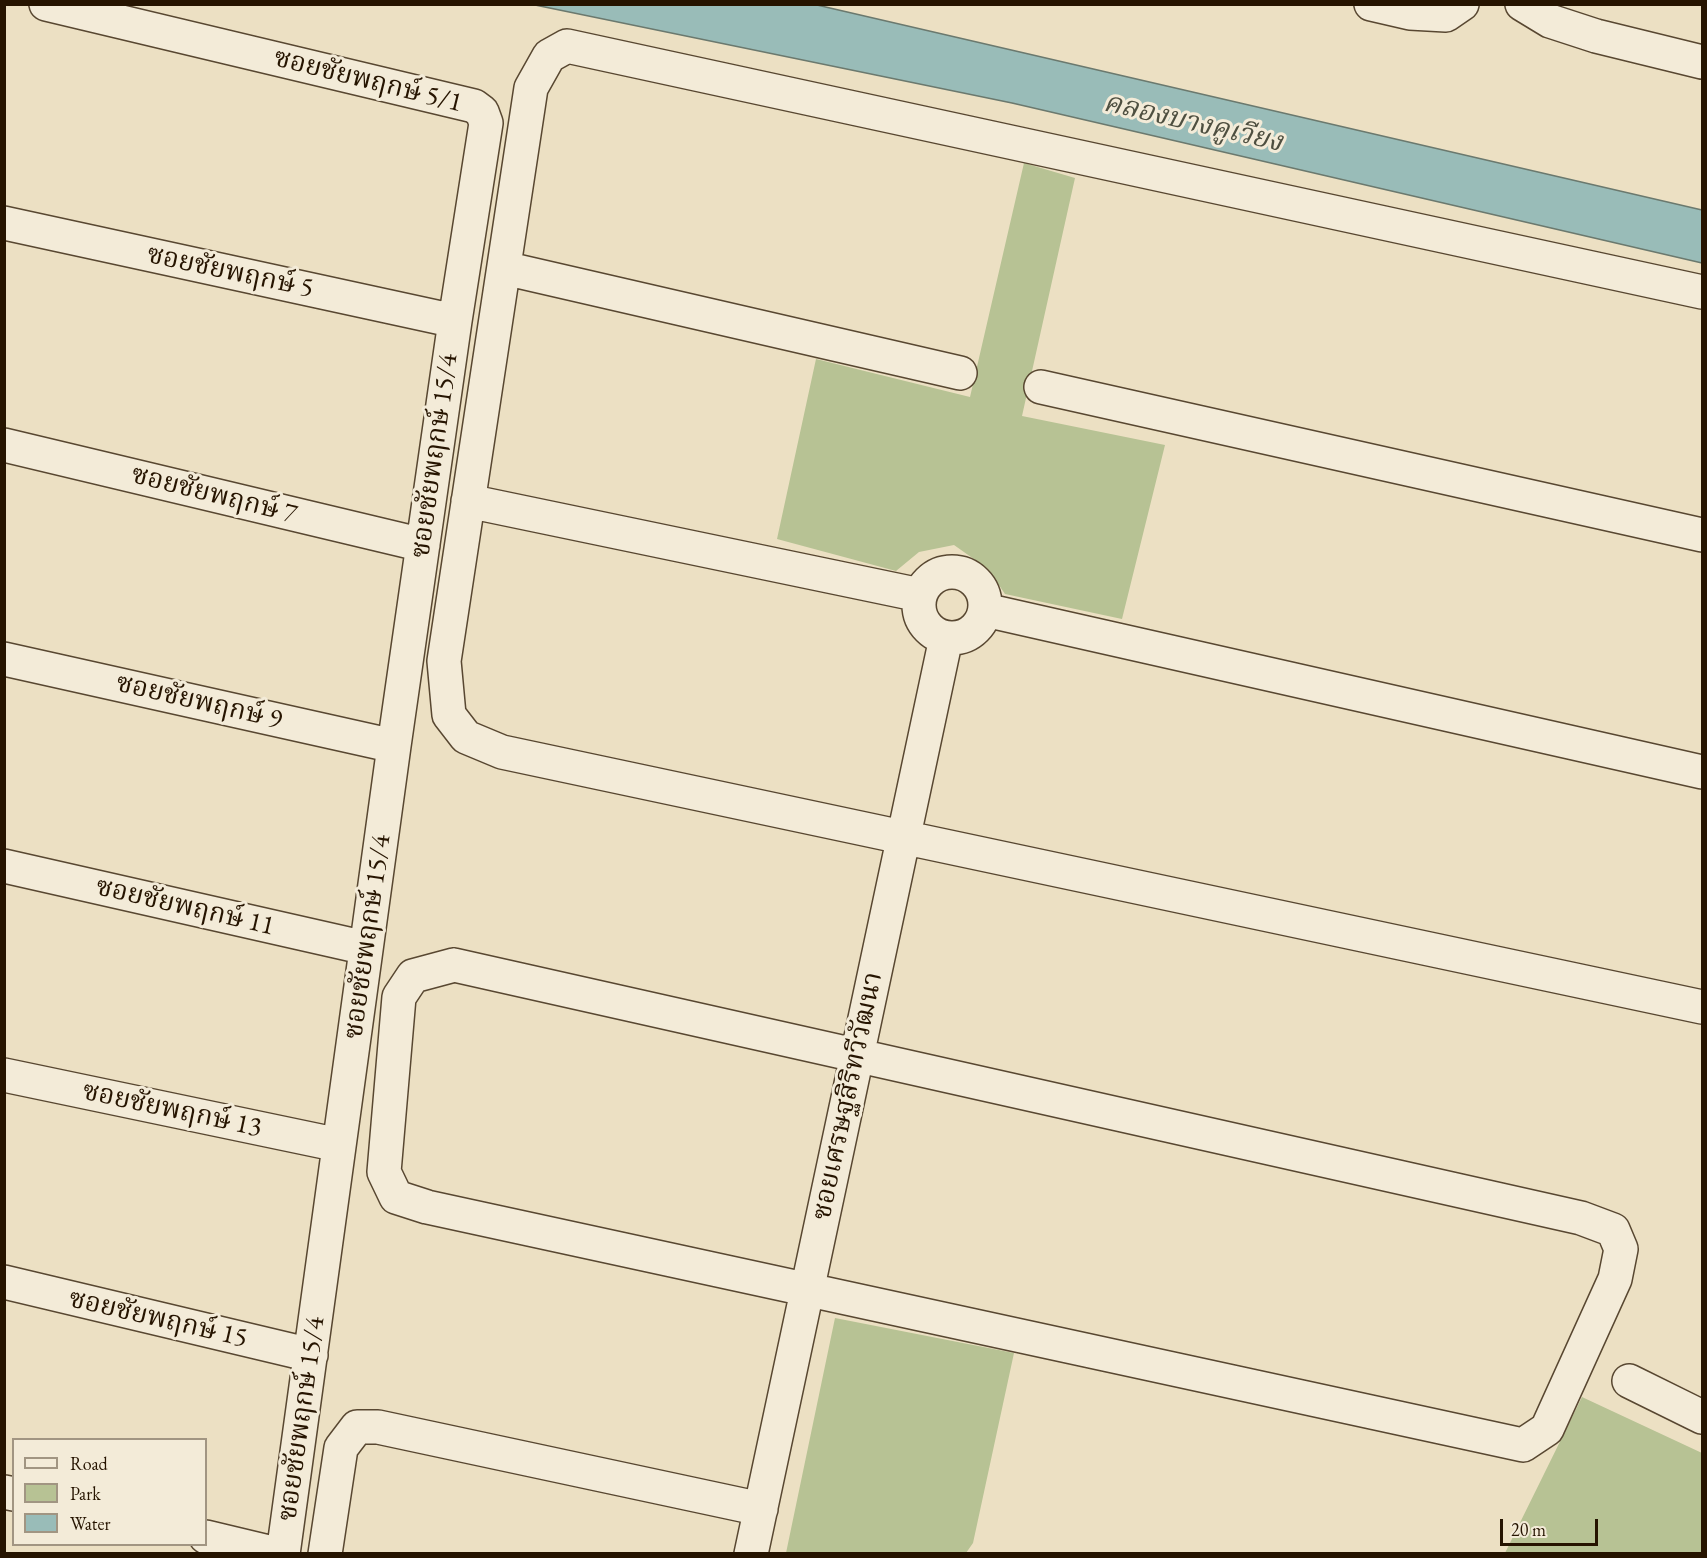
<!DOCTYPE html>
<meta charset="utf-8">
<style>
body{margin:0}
#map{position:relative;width:1707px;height:1558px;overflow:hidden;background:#ece0c3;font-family:"EB Garamond",serif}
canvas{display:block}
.frame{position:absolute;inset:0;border:6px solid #261400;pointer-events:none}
.legend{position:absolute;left:12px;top:1438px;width:195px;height:108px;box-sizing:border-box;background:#f3ebd8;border:2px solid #a19582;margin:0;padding:8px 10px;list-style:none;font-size:18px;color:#261400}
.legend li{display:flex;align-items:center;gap:12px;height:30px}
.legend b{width:30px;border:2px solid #a19582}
.scale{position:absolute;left:1500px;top:1519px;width:98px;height:27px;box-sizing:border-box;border:3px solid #261400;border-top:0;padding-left:8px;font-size:18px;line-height:21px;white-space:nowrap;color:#261400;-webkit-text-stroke:4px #f3ebd8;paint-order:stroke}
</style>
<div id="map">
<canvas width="1707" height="1558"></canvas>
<div class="frame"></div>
<ul class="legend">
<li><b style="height:8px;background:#f3ebd8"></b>Road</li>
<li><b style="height:16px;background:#b7c294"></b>Park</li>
<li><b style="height:16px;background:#99bcb8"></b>Water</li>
</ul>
<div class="scale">20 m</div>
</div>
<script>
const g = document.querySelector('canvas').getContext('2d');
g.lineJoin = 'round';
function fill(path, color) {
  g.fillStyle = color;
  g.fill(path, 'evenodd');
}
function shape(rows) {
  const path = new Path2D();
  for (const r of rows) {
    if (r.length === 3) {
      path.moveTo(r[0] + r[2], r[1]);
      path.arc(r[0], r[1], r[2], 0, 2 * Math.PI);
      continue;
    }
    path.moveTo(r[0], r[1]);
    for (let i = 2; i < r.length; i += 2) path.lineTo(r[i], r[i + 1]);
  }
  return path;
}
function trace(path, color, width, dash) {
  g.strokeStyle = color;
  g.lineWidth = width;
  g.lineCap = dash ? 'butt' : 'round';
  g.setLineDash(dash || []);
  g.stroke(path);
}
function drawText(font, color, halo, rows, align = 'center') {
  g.font = font + ' "EB Garamond","Noto Serif Thai",serif';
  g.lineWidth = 6;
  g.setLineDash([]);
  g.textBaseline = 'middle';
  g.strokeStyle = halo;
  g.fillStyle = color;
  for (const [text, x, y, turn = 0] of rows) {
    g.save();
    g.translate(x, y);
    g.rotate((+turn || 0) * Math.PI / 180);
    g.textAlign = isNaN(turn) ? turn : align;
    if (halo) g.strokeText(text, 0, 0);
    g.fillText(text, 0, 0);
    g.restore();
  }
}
fill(shape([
 [1024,163,1075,178,1022,416,1165,445,1122,619,1005,594,988,569,954,545,919,552,896,571,777,539,816,359,970,397],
 [835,1318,1014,1353,973,1543,966,1553,786,1553],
 [1582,1397,1702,1453,1702,1553,1505,1553]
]), '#b7c294');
const water = shape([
 [535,5,817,5,1702,210,1702,263,1012,103,535,5]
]);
fill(water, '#99bcb8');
trace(water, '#6b796e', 1.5);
const street = shape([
 [46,4,474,106,482,112,486,123,455,321,394,746,283,1554],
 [1371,4,1410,13,1446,15,1462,4],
 [1522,4,1550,21,1596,36,1702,62],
 [4,223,455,321],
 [504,268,960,373],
 [1702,292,567,46,549,56,531,88,444,661,449,715,466,737,502,752,1702,1007],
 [1041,387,1702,535],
 [4,445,423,545],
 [468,501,920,595],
 [952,605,33],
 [985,610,1702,772],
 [4,659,394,746],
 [4,866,366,948],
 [454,965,1581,1218,1613,1230,1621,1249,1615,1279,1547,1429,1523,1445,427,1207,396,1197,384,1172,399,997,413,976,454,965],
 [4,1075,339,1145],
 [4,1282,311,1355],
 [1629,1381,1702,1417],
 [4,1492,14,1494],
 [206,1537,277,1554],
 [325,1554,341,1448,357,1427,378,1427,761,1509],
 [751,1554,946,638]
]);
trace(street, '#584731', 36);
trace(street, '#f3ebd8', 33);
drawText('27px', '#261400', '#f3ebd8', [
 ["ซอยชัยพฤกษ์ 5/1",368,81,14],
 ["ซอยชัยพฤกษ์ 5",230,272,12],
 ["ซอยชัยพฤกษ์ 15/4",435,456,-82],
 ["ซอยชัยพฤกษ์ 7",214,495,14],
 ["ซอยชัยพฤกษ์ 9",199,702,13],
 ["ซอยชัยพฤกษ์ 11",185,907,13],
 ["ซอยชัยพฤกษ์ 15/4",368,937,-82],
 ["ซอยเศรษฐสิริทวีวัฒนา",848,1096,-78],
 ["ซอยชัยพฤกษ์ 13",172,1110,12],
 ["ซอยชัยพฤกษ์ 15",158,1319,13],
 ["ซอยชัยพฤกษ์ 15/4",302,1419,-82]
]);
drawText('italic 28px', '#4e4f40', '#f3ebd8', [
 ["คลองบางคูเวียง",1193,123,13]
]);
</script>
